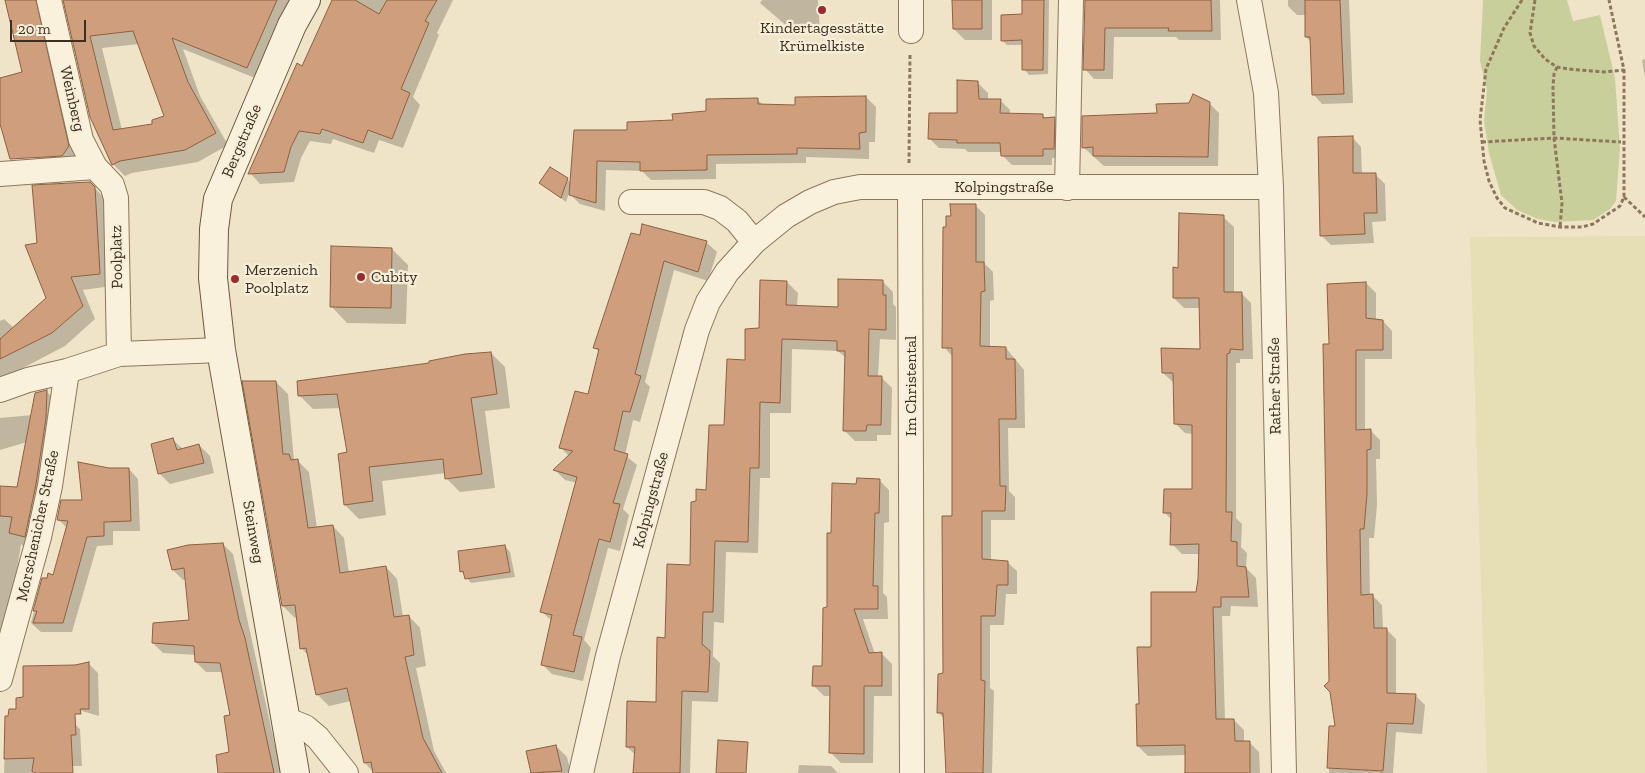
<!DOCTYPE html>
<meta charset="utf-8">
<style>
body{margin:0}
#map{position:relative;width:1645px;height:773px;overflow:hidden;background:#f0e4c8;font-family:"Zilla Slab",serif}
canvas{display:block}
.scale{position:absolute;left:10px;top:20px;width:76px;height:22px;box-sizing:border-box;border:2px solid #3d2e20;border-top:0;padding-left:6px;font-size:15px;line-height:18px;white-space:nowrap;color:#3d2e20;-webkit-text-stroke:4px #f7eed8;paint-order:stroke}
</style>
<div id="map">
<canvas width="1645" height="773"></canvas>
<div class="scale">20 m</div>
</div>
<script>
const g = document.querySelector('canvas').getContext('2d');
g.lineJoin = 'round';
function fill(path, color) {
  g.fillStyle = color;
  g.fill(path, 'evenodd');
}
function shape(rows) {
  const path = new Path2D();
  for (const r of rows) {
    path.moveTo(r[0], r[1]);
    for (let i = 2; i < r.length; i += 2) path.lineTo(r[i], r[i + 1]);
  }
  return path;
}
function trace(path, color, width, dash) {
  g.strokeStyle = color;
  g.lineWidth = width;
  g.lineCap = dash ? 'butt' : 'round';
  g.setLineDash(dash || []);
  g.stroke(path);
}
function drawText(font, color, halo, rows, align = 'center') {
  g.font = font + ' "Zilla Slab",serif';
  g.lineWidth = 4.5;
  g.setLineDash([]);
  g.textBaseline = 'middle';
  g.strokeStyle = halo;
  g.fillStyle = color;
  for (const [text, x, y, turn = 0] of rows) {
    g.save();
    g.translate(x, y);
    g.rotate((+turn || 0) * Math.PI / 180);
    g.textAlign = isNaN(turn) ? turn : align;
    if (halo) g.strokeText(text, 0, 0);
    g.fillText(text, 0, 0);
    g.restore();
  }
}
fill(shape([
 [1645,236,1645,773,1487,773,1470,237]
]), '#e6deb5');
fill(shape([
 [1483,0,1567,0,1573,21,1600,15,1615,78,1620,149,1616,201,1610,209,1593,220,1555,222,1538,219,1517,210,1501,195,1489,153,1484,121,1487,90,1480,61]
]), '#c9cf9b');
fill(shape([
 [6,0,60,0,80,159,55,169,43,157],
 [64,0,295,0,260,80,183,49,200,96,228,145,198,162,132,173,125,176,113,164],
 [139,44,166,117,153,125,122,130,102,48],
 [333,0,453,0,437,33,439,35,413,97,420,105,403,148,379,140,374,153,333,139,331,144,310,141,301,158,294,182,260,184,250,173,303,67],
 [762,0,818,0,820,32,796,34,760,3],
 [954,0,992,0,992,40,965,40,954,29],
 [1024,0,1049,0,1048,74,1029,75,1024,69,1024,45,1007,45,1002,40,1024,16],
 [1086,0,1220,0,1221,40,1179,40,1176,37,1114,37,1113,79,1094,79,1085,69],
 [1288,0,1349,0,1353,103,1322,104,1313,94,1312,43,1306,37,1306,15,1297,15,1288,6],
 [1645,59,1645,77,1642,60],
 [978,83,988,93,988,101,1000,100,1010,110,1010,115,1043,116,1046,119,1054,119,1064,128,1063,158,1052,158,1052,165,1012,165,1002,155,1002,152,968,152,965,149,939,148,930,139,958,114],
 [866,97,876,107,875,142,869,142,869,159,806,157,806,163,716,164,716,179,651,180,642,171,606,170,605,211,580,204,569,193,566,202,541,183,567,179,571,183,628,131,674,122,757,99,763,105,796,106],
 [1209,103,1219,113,1218,166,1104,166,1083,147,1159,114],
 [1352,137,1361,147,1362,174,1375,174,1385,184,1386,221,1372,222,1374,243,1331,245,1322,236],
 [90,183,107,201,112,286,83,290,95,319,65,346,0,380,0,321,4,319,14,328,48,299],
 [975,205,985,215,985,264,993,272,994,300,990,301,990,348,1006,348,1024,370,1025,428,1008,428,1009,491,1015,497,1015,520,991,520,991,561,1007,562,1017,571,1017,594,1006,594,1004,625,990,625,990,688,994,691,992,773,948,773,944,719,939,713,944,675,953,517,953,357,944,347,948,229,952,217],
 [1223,217,1234,227,1234,293,1241,293,1251,303,1253,359,1240,359,1240,363,1236,363,1236,518,1242,524,1241,547,1247,553,1246,568,1256,578,1258,607,1231,606,1230,616,1222,616,1225,720,1234,720,1244,730,1244,742,1249,742,1259,752,1260,773,1187,773,1186,755,1148,756,1138,746,1140,705,1152,649,1197,593,1200,554,1182,554,1172,544,1172,520,1164,512,1193,490,1193,434,1185,433,1175,423,1174,383,1163,373,1201,350,1201,308,1184,308,1174,298,1179,269],
 [643,226,707,243,717,252,708,281,674,270,645,382,650,387,640,422,633,420,625,455,637,465,623,509,629,515,620,551,608,548,584,640,591,648,583,681,552,674,543,665,552,621,542,612,577,483,565,480,555,470,569,456,560,447,588,396,599,352,594,347],
 [392,249,408,265,406,324,347,323,331,306],
 [882,281,893,292,893,304,896,307,896,340,880,339,878,377,881,377,892,388,891,435,877,435,877,441,855,441,844,430,846,358,838,351,792,349,791,413,770,413,770,478,760,478,758,553,726,552,724,623,714,622,713,656,720,663,718,702,692,701,690,773,661,773,646,765,627,747,658,703,667,639,691,566,697,502,708,491,746,361,760,329,787,282,798,293,797,307,839,308],
 [1366,283,1376,293,1376,320,1383,321,1392,331,1392,359,1365,359,1365,430,1370,430,1380,440,1380,459,1376,459,1377,505,1374,538,1369,538,1370,596,1373,596,1382,605,1383,629,1386,629,1396,639,1396,694,1415,695,1425,705,1422,734,1396,732,1393,773,1329,773,1330,727,1337,728,1331,681,1331,346],
 [491,353,505,367,510,408,485,411,495,488,460,492,446,478,446,473,382,481,386,515,359,519,345,505,349,454,341,408,313,409,299,395,430,364],
 [276,382,288,394,294,461,297,460,309,472,317,528,333,526,344,538,349,573,386,567,397,579,403,617,409,616,420,628,426,666,416,668,434,751,446,773,374,773,365,763,351,701,329,706,317,694,309,656,302,649,298,617,295,618,283,606],
 [46,391,61,406,25,548,21,544,0,680,0,487,18,489,27,442,0,450,0,418,32,415],
 [173,440,183,449,199,445,210,456,214,473,170,484,159,473],
 [109,469,129,469,138,479,140,531,113,531,113,545,97,546,72,632,41,632,31,623,43,579,54,577,68,529,58,519,83,501],
 [879,480,889,490,889,522,884,523,883,593,887,597,888,619,863,619,875,654,882,654,892,664,892,696,874,696,873,763,841,763,831,753,831,696,824,696,814,686,823,667,832,534,858,485],
 [223,544,233,554,281,773,219,773,230,753,231,716,223,672,206,672,196,662,196,655,163,653,153,643,191,622,186,579,183,580,173,570],
 [505,546,510,552,515,577,471,583,461,571],
 [88,663,98,673,99,716,34,697],
 [6,718,70,719,80,729,82,766,67,766,67,773,4,773],
 [556,746,567,757,571,773,532,773,528,752],
 [799,765,831,766,838,773,798,773]
]), '#0003');
const building = shape([
 [5,0,36,0,69,146,62,156,10,159,0,124,0,78,22,72,5,0],
 [63,0,277,0,247,68,172,38,188,82,216,133,185,150,120,161,112,165,90,117,63,0],
 [133,31,164,116,152,120,152,124,113,130,90,36,133,31],
 [332,0,355,0,379,14,387,0,437,0,425,21,429,23,401,89,410,93,392,139,368,130,363,143,322,129,320,134,299,131,291,147,284,172,248,174,297,63,302,66,332,0],
 [952,0,982,0,982,29,953,29,952,0],
 [1022,0,1044,0,1043,70,1022,70,1022,40,1001,41,1001,15,1022,14,1022,0],
 [1085,0,1211,0,1212,31,1168,31,1169,28,1105,28,1104,70,1083,70,1085,0],
 [1305,0,1340,0,1344,94,1312,95,1310,37,1305,37,1305,0],
 [957,80,978,81,979,99,1001,99,1000,113,1043,114,1043,118,1055,117,1054,149,1043,149,1043,156,1001,156,1000,143,957,143,957,140,928,139,929,113,957,113,957,80],
 [1193,94,1210,102,1208,157,1093,156,1093,147,1082,148,1082,116,1157,113,1156,104,1189,103,1193,94],
 [866,96,866,132,859,133,860,149,797,148,797,154,707,155,707,170,640,171,640,162,597,161,596,203,569,195,574,130,627,130,627,122,673,120,672,114,706,111,706,99,758,98,758,104,795,105,795,97,866,96],
 [1353,136,1353,173,1376,173,1377,213,1364,213,1365,234,1320,236,1318,137,1353,136],
 [550,167,568,178,561,198,539,183,550,167],
 [90,182,95,187,100,274,71,277,83,306,52,333,0,359,0,339,46,298,25,245,37,243,32,185,90,182],
 [950,204,976,204,976,262,984,262,985,291,981,292,980,346,1006,347,1006,359,1015,359,1016,419,999,419,1000,486,1006,486,1005,511,982,511,982,559,1008,561,1008,585,997,585,995,616,981,616,981,680,985,681,983,773,946,773,943,713,937,713,938,674,943,673,942,516,952,516,952,348,942,348,943,227,946,227,946,216,951,216,950,204],
 [1179,213,1224,215,1224,292,1242,292,1243,350,1230,349,1230,353,1227,354,1226,512,1232,512,1231,541,1237,542,1237,566,1246,567,1249,597,1221,597,1221,607,1213,607,1216,719,1234,719,1235,741,1250,741,1250,773,1185,773,1185,745,1137,746,1136,704,1139,704,1137,647,1151,647,1151,592,1196,592,1198,579,1199,544,1170,545,1171,513,1163,513,1164,489,1192,489,1192,425,1174,424,1173,373,1162,373,1161,348,1200,349,1199,298,1173,298,1173,267,1178,268,1179,213],
 [642,224,707,241,698,272,664,261,635,374,641,376,630,412,623,411,614,450,628,454,613,503,620,504,610,542,599,539,573,635,582,637,574,672,541,665,552,615,540,612,577,477,553,470,573,451,559,448,575,391,588,394,599,349,593,348,631,233,640,235,642,224],
 [331,246,392,248,391,308,330,307,331,246],
 [838,279,883,280,883,295,886,295,886,330,869,329,868,376,882,376,881,425,867,425,866,431,843,431,845,351,837,351,837,341,782,339,780,403,760,402,759,468,750,468,748,542,715,541,713,612,703,612,702,644,710,651,708,692,682,691,680,773,633,773,635,747,626,747,627,701,656,702,657,637,665,638,667,564,690,565,691,502,696,501,696,489,706,490,709,425,724,425,727,359,745,360,745,329,759,328,760,280,787,281,786,305,838,307,838,279],
 [1366,282,1366,318,1383,320,1383,350,1356,350,1356,430,1371,429,1371,449,1367,450,1367,494,1364,529,1360,529,1361,595,1373,594,1374,628,1387,628,1387,693,1416,694,1413,724,1387,723,1383,771,1327,768,1329,726,1335,726,1330,692,1324,686,1329,681,1323,344,1329,344,1327,284,1366,282],
 [491,352,497,394,471,398,482,474,445,479,443,459,369,467,373,501,344,505,338,454,347,452,337,394,298,396,297,381,429,363,429,361,465,354,491,352],
 [242,381,276,381,283,454,289,454,291,460,298,459,308,528,333,525,340,573,386,566,394,617,409,615,414,655,405,657,423,738,442,773,373,773,371,762,364,763,347,688,316,695,306,648,300,649,295,605,282,606,242,381],
 [47,390,46,418,36,484,25,537,9,533,12,517,0,516,0,486,17,487,35,393,47,390],
 [173,438,177,450,199,444,204,463,158,474,151,444,173,438],
 [78,462,109,468,129,468,131,521,104,522,104,536,87,537,63,623,33,623,37,611,33,611,42,578,47,578,48,573,53,575,68,521,57,520,61,500,82,500,78,462],
 [857,478,880,479,879,513,875,513,873,586,878,586,878,609,854,609,869,653,882,652,882,686,864,686,864,754,829,753,830,686,812,686,813,666,822,666,823,608,827,607,827,533,831,533,832,483,856,484,857,478],
 [223,543,239,620,245,638,274,773,218,773,216,755,229,752,224,716,230,715,220,663,195,662,194,646,152,643,153,623,189,620,184,568,172,570,167,550,188,545,223,543],
 [505,545,510,572,465,579,463,571,460,572,458,551,505,545],
 [89,662,89,709,80,709,81,714,75,714,76,735,71,735,73,773,35,773,32,771,34,758,4,759,5,716,8,716,9,709,16,709,16,698,23,697,23,666,75,665,89,662],
 [718,740,748,742,746,773,716,773,718,740],
 [556,745,562,771,531,773,526,751,556,745]
]);
fill(building, '#cf9f7d');
trace(building, '#8d5f41', 1);
const street = shape([
 [49,0,81,140,95,167,112,185,116,198,119,354],
 [1249,0,1266,93,1271,187,1284,773],
 [911,31,911,0],
 [0,174,95,167],
 [910,187,912,773],
 [1067,188,1071,0],
 [631,202,704,202,720,208,737,221,754,242],
 [0,390,28,380,67,371,119,354,221,350],
 [0,679,39,537,50,486,67,371],
 [285,719,305,727,318,738,346,773],
 [581,773,608,656,697,330,708,302,727,272,754,242,786,216,810,202,834,192,860,187,1271,187]
]);
const secondary = shape([
 [295,773,221,350,213,278,214,229,218,199,292,25,306,0]
]);
trace(street, '#8d765c', 26);
trace(secondary, '#6f573f', 30);
trace(shape([
 [1522,0,1504,28,1486,69,1480,120,1484,161,1489,181,1497,198,1505,208,1538,223,1560,227,1582,227,1593,224,1620,206,1624,197,1624,70,1609,0],
 [1535,0,1530,33,1534,46,1545,59,1557,67,1568,69,1604,72,1624,70],
 [1557,67,1554,74,1553,87,1554,138,1562,203,1560,227],
 [1482,142,1554,138,1621,142],
 [909,163,910,54],
 [1624,197,1645,217]
]), '#8d765c', 3, [4, 2.5]);
trace(street, '#faf1dc', 24);
trace(secondary, '#faf1dc', 28);
for (const [x, y, r, color] of [
 [822,10,5,"#9e2a2b"],
 [361,277,5,"#9e2a2b"],
 [235,279,5,"#9e2a2b"]
]) {
  const dot = new Path2D();
  dot.arc(x, y, r, 0, 2 * Math.PI);
  g.fillStyle = color;
  g.fill(dot);
  trace(dot, '#f7eed8', 2);
}
drawText('16px', '#3d2e20', '#f7eed8', [
 ["Kindertagesstätte",822,28,"center"],
 ["Krümelkiste",822,46,"center"],
 ["Merzenich",245,270],
 ["Poolplatz",245,288],
 ["Cubity",371,277]
], 'left');
drawText('16px', '#3d2e20', '#f7eed8', [
 ["Weinberg",72,99,77],
 ["Bergstraße",242,141,-67],
 ["Kolpingstraße",1004,187],
 ["Poolplatz",117,257,-91],
 ["Im Christental",911,386,-90],
 ["Rather Straße",1275,386,-91],
 ["Kolpingstraße",651,500,-75],
 ["Morschenicher Straße",38,526,-78],
 ["Steinweg",253,532,80]
]);
</script>
